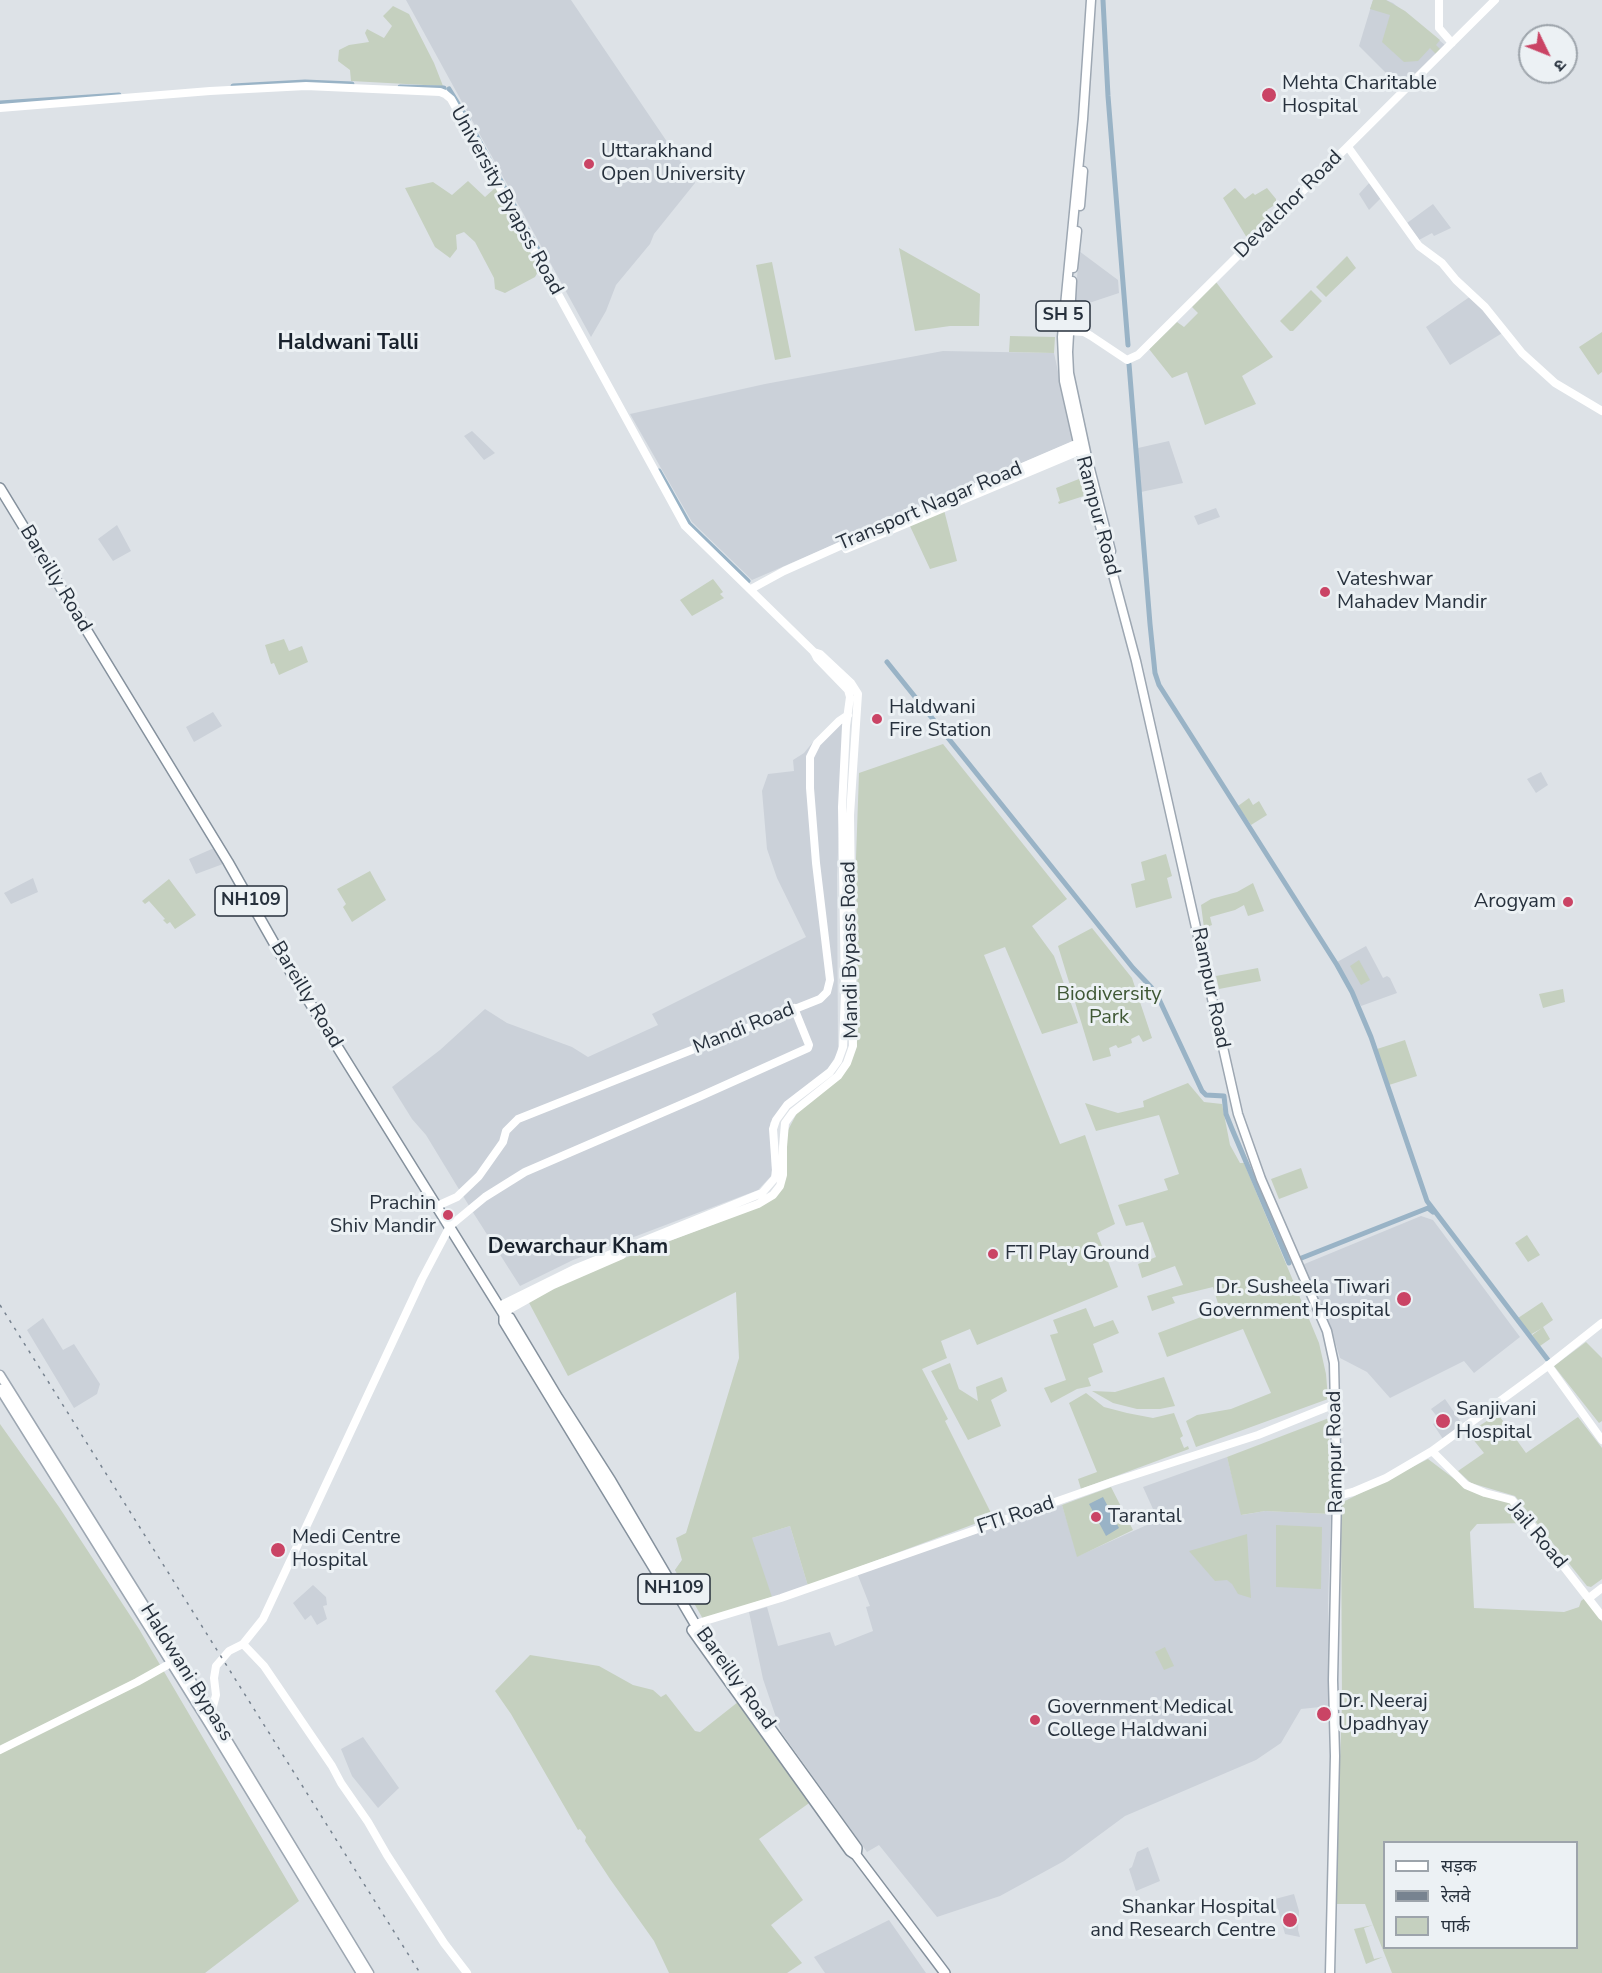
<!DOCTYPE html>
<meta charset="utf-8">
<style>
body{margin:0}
#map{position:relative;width:1602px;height:1973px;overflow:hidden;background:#dde2e7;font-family:"Nunito Sans","Noto Sans Devanagari",sans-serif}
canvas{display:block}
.legend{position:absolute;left:1383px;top:1841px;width:195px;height:108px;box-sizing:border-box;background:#ecf1f4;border:2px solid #9da4ab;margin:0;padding:8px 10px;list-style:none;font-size:18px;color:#27313d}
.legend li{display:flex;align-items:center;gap:12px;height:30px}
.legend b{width:30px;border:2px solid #9da4ab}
.north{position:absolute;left:1518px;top:24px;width:60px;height:60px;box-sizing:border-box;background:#ecf1f4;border:2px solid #9da4ab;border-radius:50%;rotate:133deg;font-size:16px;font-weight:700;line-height:24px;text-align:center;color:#27313d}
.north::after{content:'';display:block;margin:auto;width:21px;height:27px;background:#ca4465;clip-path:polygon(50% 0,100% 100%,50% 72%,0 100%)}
</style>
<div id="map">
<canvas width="1602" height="1973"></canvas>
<ul class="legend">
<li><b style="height:8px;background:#fff"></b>सड़क</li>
<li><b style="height:8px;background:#778390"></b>रेलवे</li>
<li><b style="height:16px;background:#c5d0bf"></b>पार्क</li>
</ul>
<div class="north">उ</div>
</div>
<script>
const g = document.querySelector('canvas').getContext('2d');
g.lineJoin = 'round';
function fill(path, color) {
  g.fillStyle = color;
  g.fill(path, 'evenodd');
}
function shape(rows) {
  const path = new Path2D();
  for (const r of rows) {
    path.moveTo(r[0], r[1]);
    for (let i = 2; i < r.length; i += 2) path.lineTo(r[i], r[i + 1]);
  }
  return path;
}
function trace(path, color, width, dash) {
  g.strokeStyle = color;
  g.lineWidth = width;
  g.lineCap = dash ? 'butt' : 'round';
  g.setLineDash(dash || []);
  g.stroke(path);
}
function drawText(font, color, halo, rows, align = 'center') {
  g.font = font + ' "Nunito Sans",sans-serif';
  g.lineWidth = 6;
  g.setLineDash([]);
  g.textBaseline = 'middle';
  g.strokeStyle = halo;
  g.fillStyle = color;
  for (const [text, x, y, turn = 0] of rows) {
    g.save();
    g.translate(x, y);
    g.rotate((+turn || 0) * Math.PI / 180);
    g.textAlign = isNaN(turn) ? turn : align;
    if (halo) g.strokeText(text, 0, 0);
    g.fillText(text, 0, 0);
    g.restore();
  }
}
fill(shape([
 [406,0,571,0,695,183,654,234,650,244,616,285,606,311,591,337],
 [1373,0,1386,0,1393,3,1445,45,1401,88,1359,46],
 [1370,182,1382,197,1369,210,1359,194],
 [1433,204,1451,228,1434,236,1432,233,1419,240,1407,223],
 [1079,251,1118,280,1119,293,1083,305,1075,305],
 [1471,296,1504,332,1450,365,1426,327],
 [943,351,1054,353,1073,441,752,580,692,522,630,414,765,384],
 [472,431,495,453,484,460,464,436],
 [1169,441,1183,483,1141,492,1138,448],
 [1216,508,1220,517,1198,525,1194,516],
 [117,525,131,551,113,561,98,539],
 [213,712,222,726,194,742,186,727],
 [844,714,837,875,838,1052,827,1071,784,1104,770,1123,772,1175,758,1190,573,1260,520,1286,474,1214,426,1135,412,1119,392,1087,440,1050,485,1009,507,1023,572,1047,588,1057,658,1025,652,1014,806,937,777,878,767,849,762,791,768,774,794,771,793,760,804,753,813,742],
 [1541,772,1548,785,1536,793,1527,779],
 [214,848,223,864,196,874,189,859],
 [33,878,38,892,11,904,4,893],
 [1366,946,1383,978,1387,976,1390,978,1397,993,1361,1006,1337,962],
 [1421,1216,1433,1220,1520,1337,1474,1373,1464,1361,1390,1398,1367,1372,1340,1358,1330,1325,1302,1265],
 [43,1318,63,1350,74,1344,100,1384,97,1394,74,1408,27,1330],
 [1445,1399,1463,1425,1443,1439,1433,1424,1439,1419,1431,1409],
 [1227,1457,1242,1515,1265,1511,1331,1514,1328,1603,1330,1706,1301,1709,1281,1743,1256,1760,1125,1816,1064,1861,1000,1896,937,1917,879,1845,867,1852,781,1732,763,1679,749,1612,767,1607,778,1646,830,1632,835,1646,873,1631,866,1607,870,1606,857,1573,1062,1505,1078,1556,1158,1520,1143,1487],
 [790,1526,808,1586,777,1597,690,1599,675,1570,682,1560],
 [313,1585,326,1597,327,1605,323,1606,327,1619,317,1625,311,1615,305,1620,293,1603],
 [363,1737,399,1788,378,1808,352,1776,341,1749],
 [1148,1847,1160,1881,1136,1891,1129,1869,1132,1867,1137,1852],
 [1294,1894,1299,1911,1298,1930,1300,1937,1285,1934,1275,1899],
 [889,1920,926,1973,825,1973,814,1957]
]), '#cbd1d9');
fill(shape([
 [1373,0,1386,0,1405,11,1440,40,1436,45,1440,49,1436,54,1430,48,1418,61,1404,62,1382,42,1390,15,1370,9],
 [393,6,409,14,434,63,443,86,351,81,350,70,338,61,339,50,349,45,369,42,365,33,367,29,384,38,392,26,383,16],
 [468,181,485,197,495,188,501,191,539,270,535,277,505,293,495,289,494,278,475,242,464,232,456,235,457,249,450,258,435,247,405,188,433,182,452,195],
 [1235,188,1245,199,1253,193,1255,195,1267,188,1276,199,1276,204,1267,210,1268,212,1265,215,1268,218,1247,238,1223,198],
 [899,248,980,294,979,326,950,326,915,331],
 [1347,256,1356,268,1326,297,1316,287],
 [772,262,791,357,775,360,756,265],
 [1216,282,1273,357,1242,376,1256,404,1205,425,1187,372,1172,378,1149,349,1177,322,1184,327,1198,313,1192,307],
 [1311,290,1322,301,1293,331,1290,331,1280,321],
 [1602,332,1602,372,1598,375,1579,347],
 [1010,336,1055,337,1054,353,1009,352],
 [1084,477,1087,495,1059,504,1058,502,1060,501,1056,488],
 [944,510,957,561,930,569,909,524],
 [713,579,723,592,720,594,724,598,692,616,680,600],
 [284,639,289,651,302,646,308,662,279,675,274,663,271,664,265,645],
 [943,744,1067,899,1032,926,1054,956,1078,1023,1042,1034,1005,947,984,955,1060,1144,1085,1135,1115,1224,1097,1233,1118,1287,977,1345,970,1329,941,1341,947,1358,922,1369,948,1419,945,1421,993,1517,808,1586,790,1526,752,1538,772,1597,703,1619,675,1570,682,1560,676,1538,686,1533,739,1358,736,1292,568,1376,527,1299,601,1267,714,1224,778,1192,787,1132,798,1111,842,1075,853,1055,858,1038,856,858,859,773],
 [1249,798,1253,805,1259,801,1267,815,1251,825,1238,806],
 [1166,854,1172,876,1167,878,1172,898,1136,908,1131,884,1145,880,1141,862],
 [370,871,386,900,352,922,343,907,346,904,337,889],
 [169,879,196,915,175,929,170,922,167,924,163,920,165,919,149,901,145,904,142,901],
 [1253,883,1264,911,1248,916,1244,905,1235,910,1210,917,1212,925,1204,928,1201,905,1211,899,1237,892],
 [1092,928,1132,978,1152,1038,1143,1042,1139,1035,1131,1039,1132,1043,1118,1048,1116,1045,1109,1048,1111,1056,1093,1061,1058,946],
 [1359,960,1370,980,1361,985,1350,966],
 [1258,968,1261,981,1219,989,1216,976],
 [1563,989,1565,1002,1543,1008,1539,994],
 [1405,1040,1417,1076,1389,1085,1377,1049],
 [1188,1083,1204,1102,1222,1104,1230,1145,1240,1163,1244,1163,1319,1343,1326,1374,1328,1399,1196,1447,1186,1421,1197,1415,1231,1409,1271,1393,1243,1329,1167,1357,1158,1333,1220,1310,1213,1287,1172,1297,1175,1303,1152,1311,1147,1296,1183,1285,1175,1266,1142,1278,1138,1264,1156,1257,1143,1222,1126,1226,1118,1205,1168,1190,1164,1179,1179,1174,1159,1115,1096,1131,1085,1103,1118,1113,1144,1107,1143,1101],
 [1301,1168,1308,1188,1279,1199,1271,1179],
 [1527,1235,1540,1255,1528,1262,1515,1243],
 [1542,1302,1553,1320,1543,1327,1550,1339,1540,1346,1532,1335,1542,1328,1530,1335,1518,1318],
 [1086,1308,1094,1327,1113,1320,1119,1333,1093,1344,1103,1372,1088,1378,1091,1386,1077,1389,1051,1403,1044,1388,1066,1380,1050,1335,1058,1333,1053,1320],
 [1586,1342,1602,1358,1602,1421,1599,1423,1554,1366],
 [950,1363,959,1389,978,1401,976,1387,1002,1377,1007,1391,991,1400,1001,1426,968,1440,931,1371],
 [1164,1377,1175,1406,1160,1409,1137,1409,1113,1403,1092,1391,1115,1392],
 [1086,1393,1104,1407,1127,1413,1153,1418,1174,1413,1183,1436,1180,1438,1184,1448,1188,1446,1189,1449,1081,1489,1078,1479,1097,1472,1069,1403],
 [1498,1414,1526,1453,1578,1417,1602,1448,1602,1579,1591,1587,1587,1586,1515,1496,1471,1483,1458,1471,1484,1453,1468,1433],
 [1329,1418,1331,1514,1265,1511,1241,1515,1227,1457],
 [0,1424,59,1507,139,1629,299,1901,205,1973,0,1973],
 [1428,1459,1469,1490,1511,1503,1527,1523,1477,1524,1470,1532,1474,1608,1564,1612,1579,1607,1581,1601,1586,1597,1602,1622,1602,1973,1392,1973,1373,1925,1364,1928,1374,1959,1383,1957,1366,1964,1354,1929,1373,1925,1365,1904,1335,1904,1342,1704,1341,1503],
 [1384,1842,1576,1842,1576,1948,1384,1948],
 [1111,1487,1133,1530,1077,1557,1062,1505],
 [1276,1525,1322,1527,1321,1589,1276,1587],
 [1247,1534,1251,1598,1238,1594,1232,1584,1227,1580,1215,1581,1189,1551],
 [1165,1647,1174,1666,1164,1670,1155,1652],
 [530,1655,599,1666,633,1685,653,1690,661,1697,666,1694,695,1731,700,1732,738,1702,812,1801,759,1839,803,1900,771,1925,802,1963,787,1973,669,1973,654,1941,610,1879,585,1841,586,1837,580,1829,578,1830,511,1714,495,1691]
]), '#c5d0bf');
fill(shape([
 [1103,1497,1119,1528,1106,1536,1089,1504]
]), '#99b3c6');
trace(shape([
 [1103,0,1108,96,1128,345],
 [233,86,305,82,352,84],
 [400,87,444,88],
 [449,89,468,120],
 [0,103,119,95],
 [476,135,548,268],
 [1129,364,1150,624,1155,673,1159,685,1337,965,1352,992,1371,1037,1427,1201,1548,1360],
 [659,471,689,524,748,581],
 [887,662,1133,968,1151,987,1158,997,1202,1091,1206,1095,1224,1096,1226,1114,1232,1129,1289,1263],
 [1299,1259,1428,1208,1433,1212]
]), '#99b3c6', 5);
const primary = shape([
 [1091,0,1083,119,1062,337,1064,381,1078,443,1136,661,1238,1114,1261,1179,1327,1331,1334,1363,1337,1496,1333,1680,1335,1756,1330,1973],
 [1080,206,1083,171],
 [1073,268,1077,231],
 [1072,281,1068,352,1069,373,1087,457,1111,551],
 [0,1375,181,1664,369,1973],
 [0,1389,208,1722,361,1973]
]);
const highway = shape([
 [0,488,228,862,287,966,503,1313,510,1318,558,1398,611,1481,695,1624,857,1848,856,1855],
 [504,1315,504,1322,672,1598],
 [692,1630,850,1851,856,1855,945,1973]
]);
trace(primary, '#9da7b2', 11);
trace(highway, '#85919d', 12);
trace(shape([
 [1439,0,1439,28,1452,43],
 [0,108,210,91,306,86,440,92,445,94,451,99,466,126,685,526,814,652,817,658,848,690,850,697,846,726,842,807,845,993,843,1047,838,1061,830,1072,787,1105,776,1120,773,1129,776,1170,775,1178,762,1193,574,1269,499,1306],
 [1348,147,1419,246,1442,263,1456,280,1485,307,1522,353,1555,383,1602,411],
 [1069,331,1084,332,1091,336,1127,360,1138,355,1495,0],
 [846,549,1084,449],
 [751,589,784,571,878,529,1083,441],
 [437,1206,457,1197,479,1176,503,1142,506,1131,518,1119,820,999,827,992,830,980,816,863,810,788,810,757,817,743,839,721,848,715],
 [658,1241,758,1204,773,1195,780,1186,783,1175,783,1147,785,1123,793,1112,838,1076,847,1063,853,1046,850,815,858,694,851,683,820,654,814,652],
 [503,1313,553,1285,622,1255],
 [1548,1365,1602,1440],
 [1432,1451,1466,1485,1485,1493,1512,1500,1602,1616],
 [1337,1496,1353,1492,1386,1478,1432,1451,1545,1368,1602,1323],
 [1589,1598,1602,1588],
 [695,1624,781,1598,1112,1482,1258,1435,1335,1404],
 [243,1644,264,1666,332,1766,341,1783,368,1822,387,1855,444,1943,467,1973],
 [210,1718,216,1695,214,1678,216,1666,229,1651,243,1644,263,1619,422,1279,450,1226,485,1197,525,1172,701,1096,808,1048,809,1045,794,1008],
 [0,1750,137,1682,171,1663]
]), '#fff', 8);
trace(primary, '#fff', 8);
trace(highway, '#fff', 9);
trace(shape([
 [0,1305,420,1973]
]), '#778390', 1.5, [3, 6]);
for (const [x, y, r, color] of [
 [1269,95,8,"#ca4465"],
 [589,164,6,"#ca4465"],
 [1325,592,6,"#ca4465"],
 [877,719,6,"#ca4465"],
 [1568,902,6,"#ca4465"],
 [448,1215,6,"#ca4465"],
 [993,1254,6,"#ca4465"],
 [1404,1299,8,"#ca4465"],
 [1443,1421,8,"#ca4465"],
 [1096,1517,6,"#ca4465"],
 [278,1550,8,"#ca4465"],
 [1324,1714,8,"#ca4465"],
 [1035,1720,6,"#ca4465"],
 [1290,1920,8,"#ca4465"]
]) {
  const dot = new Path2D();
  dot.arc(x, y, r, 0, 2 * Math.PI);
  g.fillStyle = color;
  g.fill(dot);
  trace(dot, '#ecf1f4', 2);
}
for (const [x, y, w] of [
 [1063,316,54],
 [251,901,72],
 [674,1589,72]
]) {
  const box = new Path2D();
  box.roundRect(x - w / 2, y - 15, w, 30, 4.5);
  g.fillStyle = '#ecf1f4';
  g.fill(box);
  trace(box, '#27313d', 1.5);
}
drawText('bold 18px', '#27313d', null, [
 ["SH 5",1063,316],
 ["NH109",251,901],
 ["NH109",674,1589]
]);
drawText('20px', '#27313d', '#ecf1f4', [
 ["Mehta Charitable",1282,84],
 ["Hospital",1282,107],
 ["Uttarakhand",601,152],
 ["Open University",601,175],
 ["Vateshwar",1337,580],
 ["Mahadev Mandir",1337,603],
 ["Haldwani",889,708],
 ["Fire Station",889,731],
 ["Arogyam",1556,902,"right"],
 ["Prachin",436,1204,"right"],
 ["Shiv Mandir",436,1227,"right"],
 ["FTI Play Ground",1005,1254],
 ["Dr. Susheela Tiwari",1390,1288,"right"],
 ["Government Hospital",1390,1311,"right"],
 ["Sanjivani",1456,1410],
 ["Hospital",1456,1433],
 ["Tarantal",1108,1517],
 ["Medi Centre",292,1538],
 ["Hospital",292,1561],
 ["Dr. Neeraj",1338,1702],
 ["Upadhyay",1338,1725],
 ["Government Medical",1047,1708],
 ["College Haldwani",1047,1731],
 ["Shankar Hospital",1276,1908,"right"],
 ["and Research Centre",1276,1931,"right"]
], 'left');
drawText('20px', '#27313d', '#ecf1f4', [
 ["University Byapss Road",506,201,61],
 ["Devalchor Road",1289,205,-45],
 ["Transport Nagar Road",930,507,-23],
 ["Rampur Road",1097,516,75],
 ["Bareilly Road",55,579,59],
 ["Mandi Bypass Road",851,950,-91],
 ["Rampur Road",1210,988,78],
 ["Bareilly Road",306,995,59],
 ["Mandi Road",744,1029,-22],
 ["Rampur Road",1336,1452,-91],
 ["FTI Road",1016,1516,-19],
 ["Jail Road",1537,1536,50],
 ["Haldwani Bypass",186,1673,58],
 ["Bareilly Road",735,1679,54]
]);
drawText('20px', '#3f5835', '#ecf1f4', [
 ["Biodiversity",1109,995],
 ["Park",1109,1018]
]);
drawText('bold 21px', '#19222d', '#ecf1f4', [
 ["Haldwani Talli",348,344],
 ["Dewarchaur Kham",578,1248]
]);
</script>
